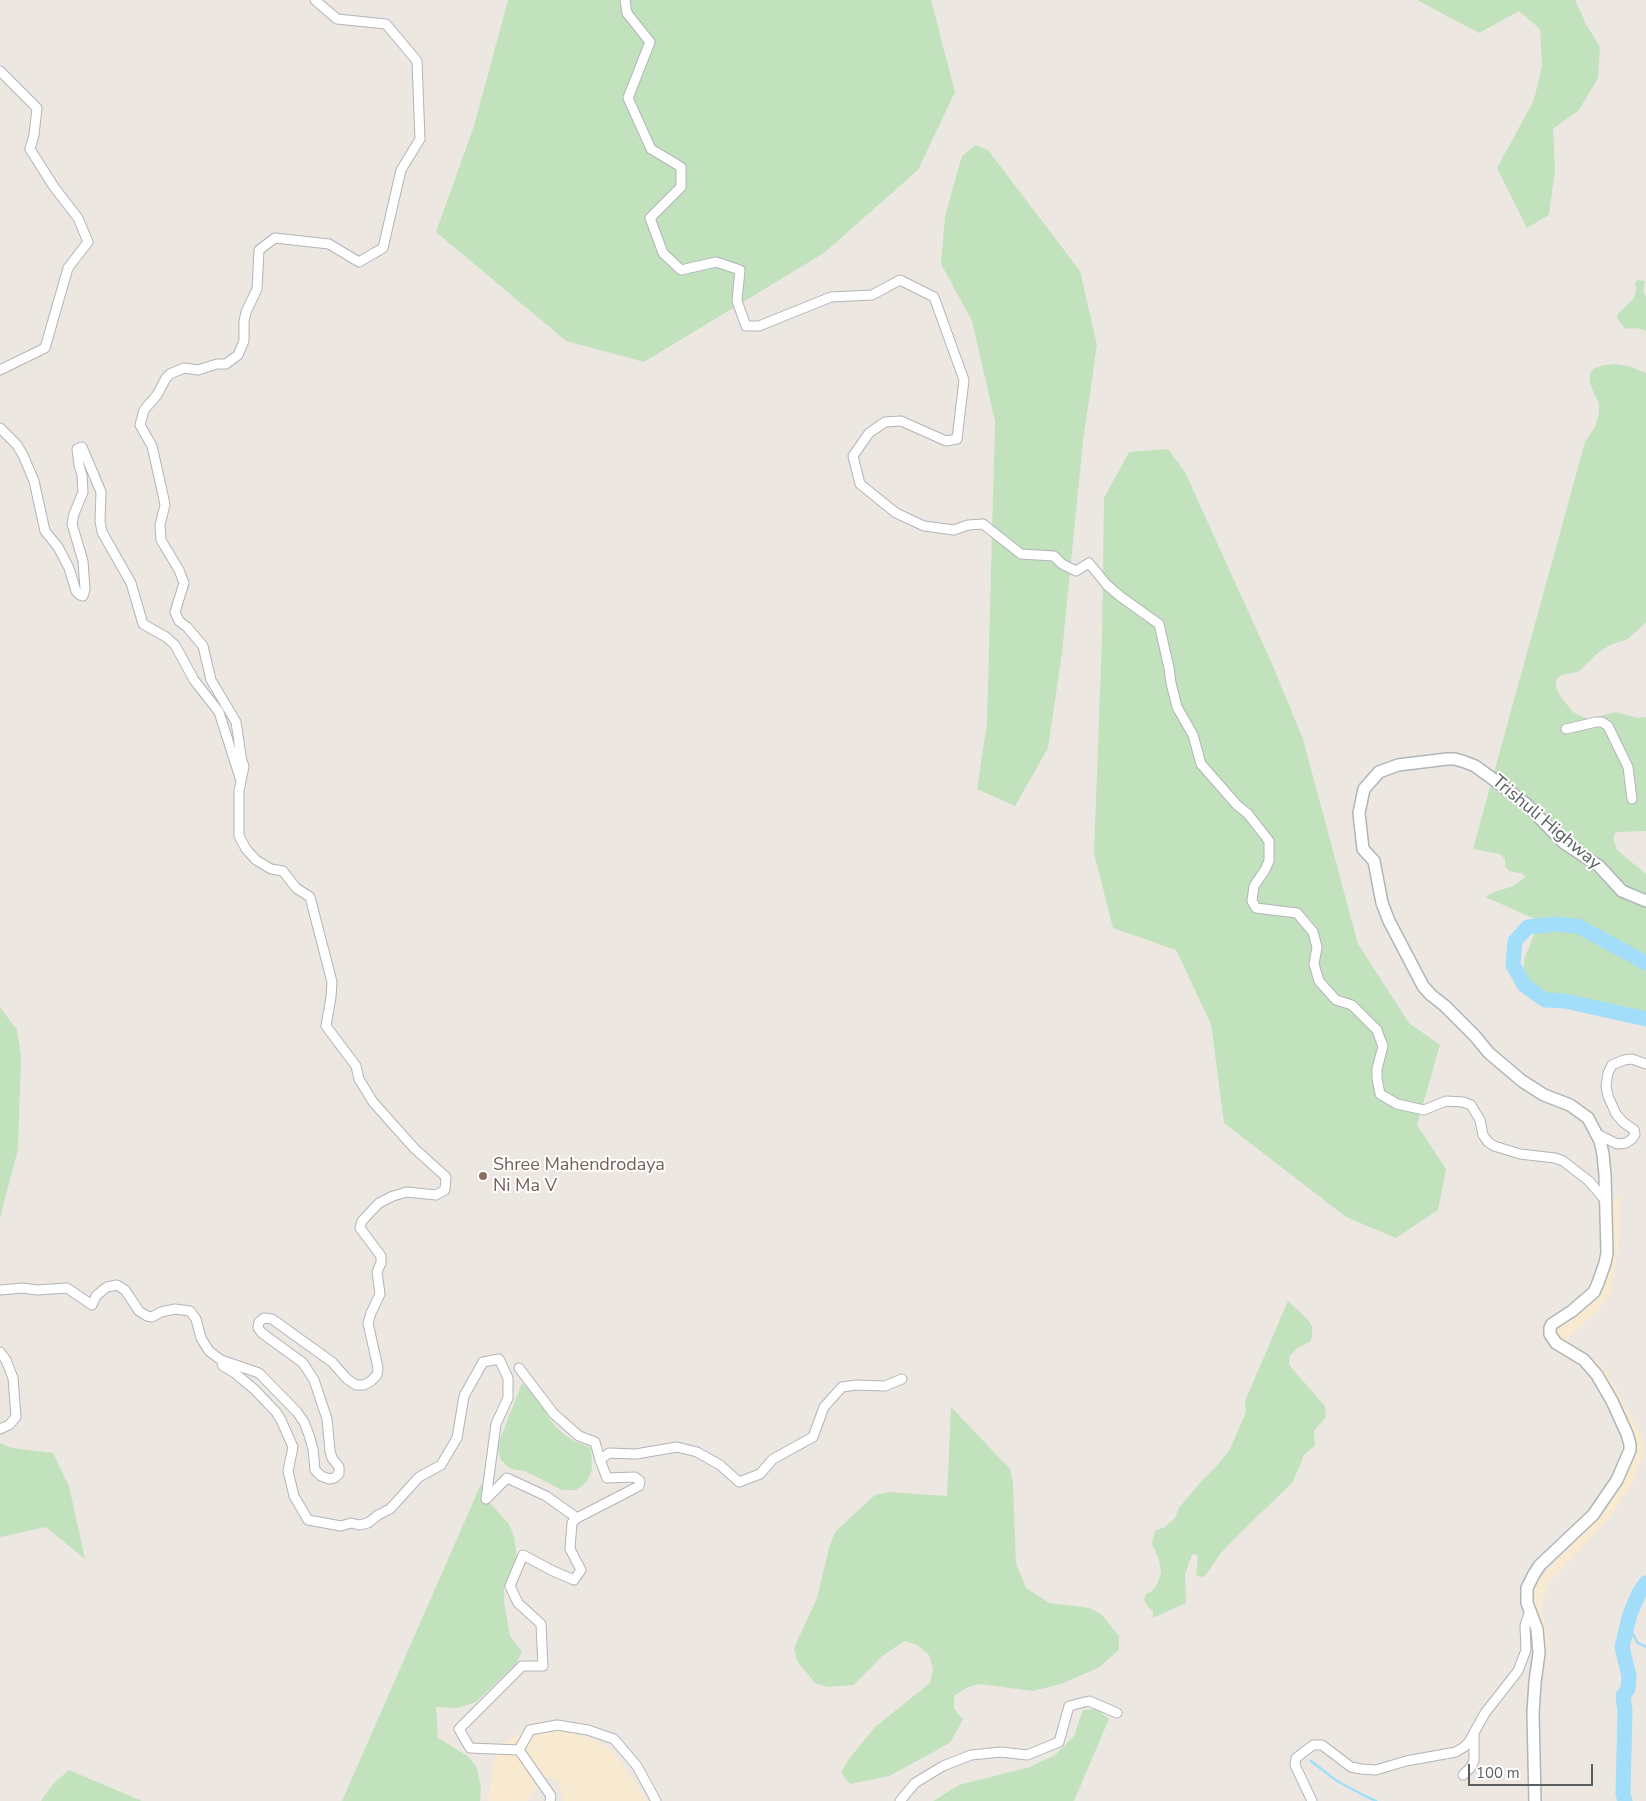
<!DOCTYPE html>
<style>
body{margin:0}
#map{position:relative;width:1646px;height:1801px;overflow:hidden;background:#ece8e1;font-family:"Nunito Sans",sans-serif}
canvas{display:block}
.scale{position:absolute;left:1468px;top:1764px;width:125px;height:22px;box-sizing:border-box;border:2px solid #595e61;border-top:0;padding-left:6px;font-size:15px;line-height:18px;white-space:nowrap;color:#595e61;-webkit-text-stroke:4px #fff;paint-order:stroke}
</style>
<div id="map">
<canvas width="1646" height="1801"></canvas>
<div class="scale">100 m</div>
</div>
<script>
const g = document.querySelector('canvas').getContext('2d');
g.lineJoin = 'round';
function fill(path, color) {
  g.fillStyle = color;
  g.fill(path, 'evenodd');
}
function shape(rows) {
  const path = new Path2D();
  for (const r of rows) {
    path.moveTo(r[0], r[1]);
    for (let i = 2; i < r.length; i += 2) path.lineTo(r[i], r[i + 1]);
  }
  return path;
}
function trace(path, color, width, dash) {
  g.strokeStyle = color;
  g.lineWidth = width;
  g.lineCap = dash ? 'butt' : 'round';
  g.setLineDash(dash || []);
  g.stroke(path);
}
function drawText(font, color, halo, rows, align = 'center') {
  g.font = font + ' "Nunito Sans",sans-serif';
  g.lineWidth = 4;
  g.setLineDash([]);
  g.textBaseline = 'middle';
  g.strokeStyle = halo;
  g.fillStyle = color;
  for (const [text, x, y, turn = 0] of rows) {
    g.save();
    g.translate(x, y);
    g.rotate((+turn || 0) * Math.PI / 180);
    g.textAlign = isNaN(turn) ? turn : align;
    if (halo) g.strokeText(text, 0, 0);
    g.fillText(text, 0, 0);
    g.restore();
  }
}
fill(shape([
 [508,0,931,0,955,92,918,170,824,253,644,362,566,341,436,232,474,126],
 [1417,0,1575,0,1586,24,1600,47,1598,78,1579,110,1553,129,1555,169,1549,215,1527,228,1497,168,1534,100,1542,66,1540,29,1519,11,1479,33],
 [975,145,988,150,1080,271,1097,345,1083,441,1062,653,1048,748,1015,806,977,789,987,723,995,421,972,321,941,264,945,216,962,156],
 [1637,280,1645,281,1643,291,1646,297,1646,331,1637,328,1626,329,1621,324,1617,318,1617,315,1633,299,1636,292,1635,283],
 [1614,364,1628,366,1646,373,1646,622,1628,639,1610,645,1598,653,1578,672,1561,675,1556,680,1556,687,1560,696,1573,712,1588,719,1616,712,1637,718,1646,717,1646,831,1616,832,1613,838,1617,850,1646,874,1646,1012,1632,1011,1540,992,1529,984,1523,970,1525,957,1535,932,1549,925,1485,897,1494,892,1514,886,1525,877,1523,874,1509,871,1505,866,1505,859,1500,854,1473,849,1585,442,1595,427,1599,414,1599,404,1590,384,1590,374,1593,369,1600,366],
 [1168,449,1185,472,1273,666,1303,739,1358,944,1409,1023,1440,1045,1417,1125,1446,1169,1438,1210,1396,1238,1346,1217,1224,1123,1211,1024,1176,950,1113,928,1094,853,1102,637,1104,498,1129,452],
 [0,1007,17,1030,21,1057,18,1149,0,1218],
 [1288,1301,1308,1320,1312,1326,1312,1335,1311,1341,1296,1349,1289,1357,1289,1364,1295,1372,1325,1406,1326,1417,1314,1431,1315,1445,1304,1455,1293,1482,1238,1535,1220,1554,1206,1575,1203,1577,1196,1576,1198,1556,1195,1554,1192,1555,1185,1574,1186,1603,1153,1618,1153,1611,1148,1607,1144,1600,1146,1594,1152,1591,1157,1584,1161,1573,1159,1559,1152,1544,1155,1531,1165,1527,1175,1518,1179,1508,1198,1485,1216,1467,1229,1451,1246,1412,1245,1401],
 [522,1383,537,1398,551,1421,560,1431,572,1440,591,1448,592,1470,587,1482,576,1490,562,1490,525,1471,511,1469,501,1460,497,1447],
 [951,1407,1010,1469,1013,1482,1016,1563,1026,1588,1049,1603,1090,1608,1102,1615,1119,1636,1119,1650,1098,1668,1061,1684,1033,1691,979,1684,966,1688,954,1696,954,1709,963,1719,950,1743,889,1776,850,1784,841,1773,848,1760,875,1727,930,1683,933,1669,929,1655,917,1645,904,1641,881,1657,854,1685,828,1687,815,1683,797,1661,794,1648,817,1598,830,1544,836,1531,875,1495,889,1492,947,1496],
 [0,1443,12,1448,53,1453,69,1486,85,1559,46,1527,0,1537],
 [481,1484,486,1499,509,1524,514,1537,516,1551,515,1572,513,1578,504,1588,504,1602,510,1636,522,1652,516,1664,476,1702,457,1708,436,1707,438,1738,469,1757,477,1768,481,1788,480,1801,342,1801],
 [1096,1709,1109,1719,1074,1801,933,1801,959,1785,1030,1767,1055,1755,1074,1736,1083,1710],
 [69,1770,142,1801,41,1801,52,1785]
]), '#c2e2be');
fill(shape([
 [1620,1196,1618,1248,1610,1295,1596,1313,1570,1335,1568,1340,1571,1345,1599,1363,1606,1371,1641,1434,1644,1444,1643,1453,1635,1478,1608,1520,1548,1583,1543,1599,1542,1613,1550,1646,1529,1652,1526,1609,1534,1585,1602,1513,1634,1456,1597,1380,1584,1369,1559,1354,1553,1345,1555,1328,1588,1305,1601,1287,1607,1203],
 [547,1721,561,1724,572,1732,599,1742,615,1754,648,1801,563,1801,560,1786,557,1780,544,1777,527,1801,488,1801,494,1761,499,1747,533,1723]
]), '#f8ead0');
trace(shape([
 [1627,1625,1638,1643,1646,1647],
 [1311,1761,1337,1781,1365,1796,1376,1801]
]), '#a2ddfa', 2.5);
trace(shape([
 [1646,963,1578,926,1555,924,1528,927,1515,941,1513,965,1524,985,1545,1000,1565,1001,1646,1019],
 [1625,1801,1623,1794,1625,1711,1623,1696,1628,1689,1629,1676,1622,1647,1630,1614,1639,1593,1646,1583]
]), '#a2ddfa', 15);
const street = shape([
 [625,0,627,13,650,42,628,98,651,149,681,167,681,187,650,218,663,253,681,270,716,262,740,270,737,301,746,326,759,326,831,297,872,295,900,280,934,297,964,380,957,439,946,441,901,421,885,422,869,433,853,456,860,484,896,513,924,526,954,530,968,525,983,524,1021,554,1054,556,1062,564,1076,571,1089,563,1107,585,1121,597,1159,624,1169,668,1171,683,1177,707,1193,735,1201,764,1237,805,1248,814,1269,841,1269,861,1265,870,1254,886,1252,901,1256,908,1297,913,1313,932,1317,947,1314,964,1319,981,1336,1000,1352,1005,1377,1030,1379,1036,1383,1046,1377,1069,1377,1078,1380,1094,1397,1104,1424,1110,1446,1101,1463,1102,1471,1105,1480,1120,1483,1135,1488,1142,1494,1146,1520,1154,1555,1158,1563,1161,1589,1181,1605,1200],
 [0,71,37,108,34,135,30,149,54,187,78,218,88,242,68,268,45,348,0,370],
 [0,428,17,445,23,455,34,481,45,531,58,547,69,568,76,591,80,595,83,596,85,589,83,561,72,524,74,514,83,492,82,475,79,465,77,449,82,447,101,492,100,521,102,532,131,583,143,624,166,637,175,645,194,680,219,712,240,778],
 [1566,729,1596,722,1602,722,1608,726,1628,767,1632,799],
 [1597,1134,1617,1144,1626,1143,1632,1139,1635,1134,1634,1130,1623,1122,1616,1114,1608,1096,1606,1086,1608,1073,1612,1065,1624,1060,1632,1059,1646,1064],
 [0,1290,22,1288,37,1290,67,1288,92,1305,96,1296,103,1290,107,1287,117,1285,125,1290,139,1311,147,1316,152,1317,161,1312,175,1309,190,1311,196,1319,201,1338,209,1351,221,1360,259,1373,297,1412,304,1422,309,1435,313,1449,315,1470,321,1476,329,1479,334,1478,339,1474,339,1467,332,1458,330,1451,327,1419,314,1380,303,1363,262,1333,258,1328,259,1322,264,1318,272,1319,332,1362,347,1379,356,1385,364,1385,371,1381,377,1375,378,1368,368,1323,371,1313,380,1294,377,1272,381,1263,381,1256,360,1228,362,1221,379,1203,393,1196,407,1192,436,1195,445,1190,446,1177,414,1148,373,1102,359,1079,356,1066,326,1026,331,997,332,982,310,897,296,888,283,871,271,869,256,860,246,849,239,836,239,791,244,766,242,762,236,722,211,680,203,646,187,627,179,621,175,612,184,583,179,570,161,540,160,525,165,505,163,495,152,446,140,425,144,410,157,395,166,378,170,374,184,368,198,370,217,364,226,364,238,355,244,341,244,321,246,312,257,289,259,250,275,238,329,244,359,262,383,248,401,170,420,139,417,61,386,24,337,19,315,0],
 [0,1352,6,1360,13,1378,16,1417,9,1425,0,1429],
 [221,1360,223,1366,235,1373,255,1390,276,1412,281,1420,293,1447,288,1471,294,1496,308,1520,341,1526,351,1523,359,1525,368,1523,378,1515,390,1509,419,1477,441,1465,457,1438,464,1396,483,1362,499,1359,508,1378,508,1398,496,1424,486,1499,507,1478,546,1496,577,1518],
 [519,1368,554,1414,579,1436,595,1442,600,1460],
 [519,1750,551,1796,550,1801],
 [1463,1775,1471,1767,1474,1761,1474,1733],
 [656,1801,637,1766,614,1739,588,1730,557,1725,530,1730,519,1750,470,1748,459,1729,522,1666,543,1666,541,1624,518,1603,510,1586,523,1555,553,1571,574,1580,581,1570,570,1549,572,1523,577,1518,639,1486,640,1481,635,1477,607,1478,600,1460,609,1453,636,1454,677,1447,697,1452,720,1465,739,1482,760,1474,773,1459,813,1437,824,1407,842,1387,856,1385,885,1386,902,1379],
 [900,1801,915,1783,943,1766,971,1755,1001,1752,1027,1755,1059,1742,1069,1706,1089,1701,1117,1713],
 [1312,1801,1295,1765,1296,1758,1313,1745,1322,1745,1351,1767,1361,1769,1376,1770,1406,1761,1456,1752,1464,1747,1469,1742,1485,1713,1518,1671,1526,1650,1525,1626,1530,1610]
]);
const secondary = shape([
 [1535,1801,1533,1713,1535,1682,1539,1653,1537,1629,1527,1603,1527,1588,1534,1574,1540,1565,1593,1515,1617,1480,1630,1450,1630,1444,1627,1434,1612,1401,1597,1375,1584,1360,1556,1343,1550,1334,1550,1328,1552,1324,1572,1311,1594,1292,1598,1283,1605,1263,1607,1253,1605,1175,1603,1154,1600,1141,1588,1118,1570,1105,1544,1095,1522,1081,1489,1053,1474,1035,1445,1006,1431,995,1423,986,1389,921,1382,903,1374,861,1363,849,1359,813,1364,789,1379,772,1398,765,1447,759,1455,759,1465,762,1475,766,1508,790,1526,804,1564,843,1599,866,1622,891,1646,901]
]);
trace(street, '#b2b4b8', 11);
trace(secondary, '#b0b5b8', 14);
trace(street, '#fff', 9);
trace(secondary, '#fff', 11);
for (const [x, y, r, color] of [
 [483,1176,5,"#8d6e63"]
]) {
  const dot = new Path2D();
  dot.arc(x, y, r, 0, 2 * Math.PI);
  g.fillStyle = color;
  g.fill(dot);
  trace(dot, '#fff', 2);
}
drawText('18px', '#595e61', '#fff', [
 ["Trishuli Highway",1546,823,40]
]);
drawText('18px', '#785e54', '#fff', [
 ["Shree Mahendrodaya",493,1166],
 ["Ni Ma V",493,1187]
], 'left');
</script>
